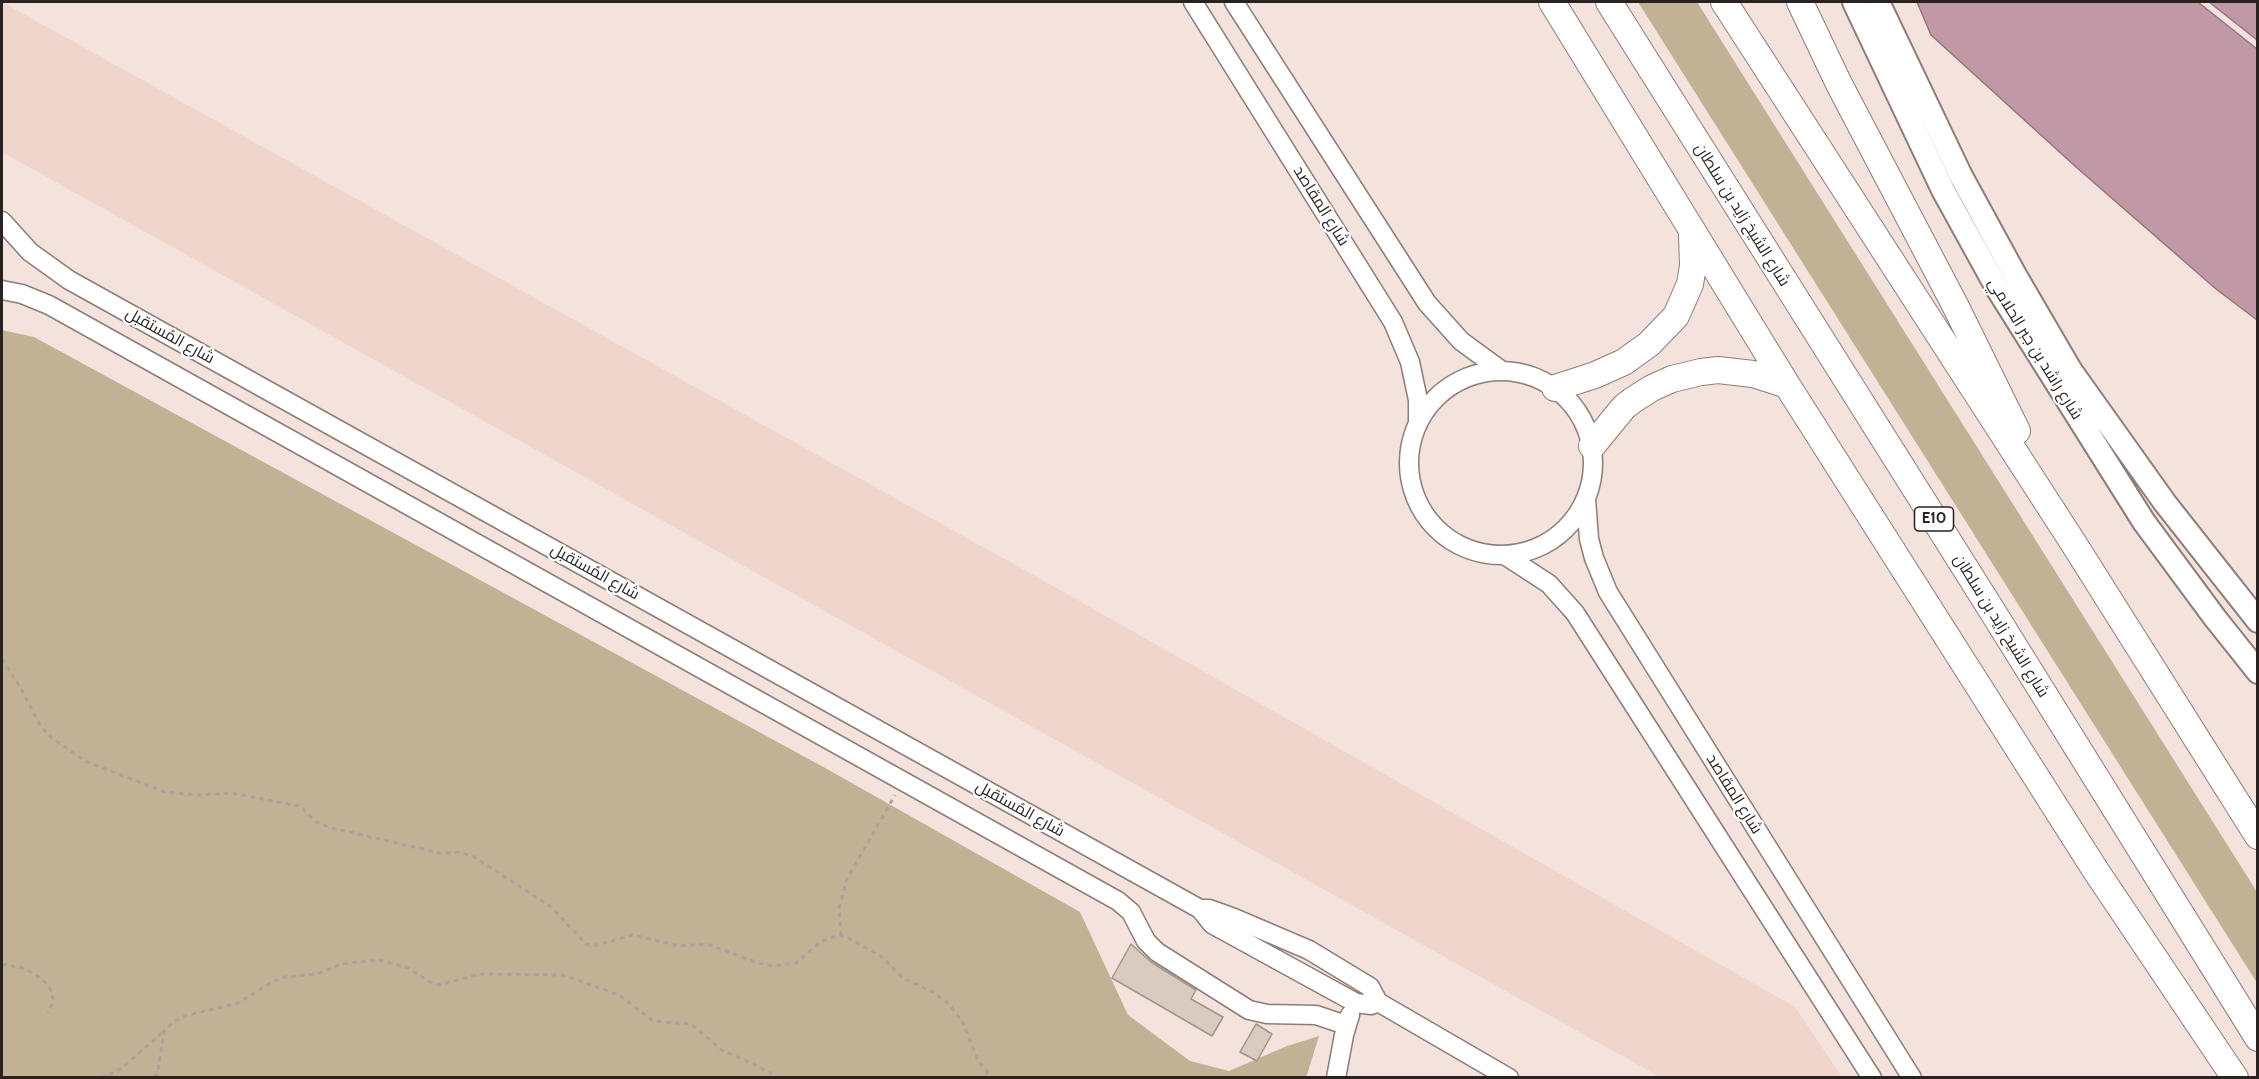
<!DOCTYPE html>
<meta charset="utf-8">
<style>
body{margin:0}
#map{position:relative;width:2259px;height:1079px;overflow:hidden;background:#f4e2dc;font-family:Cabin,sans-serif}
canvas{display:block}
.frame{position:absolute;inset:0;border:3px solid #292220;pointer-events:none}
</style>
<div id="map">
<canvas width="2259" height="1079"></canvas>
<div class="frame"></div>
</div>
<script>
const g = document.querySelector('canvas').getContext('2d');
g.lineJoin = 'round';
function fill(path, color) {
  g.fillStyle = color;
  g.fill(path, 'evenodd');
}
function shape(rows) {
  const path = new Path2D();
  for (const r of rows) {
    if (r.length === 3) {
      path.moveTo(r[0] + r[2], r[1]);
      path.arc(r[0], r[1], r[2], 0, 2 * Math.PI);
      continue;
    }
    path.moveTo(r[0], r[1]);
    for (let i = 2; i < r.length; i += 2) path.lineTo(r[i], r[i + 1]);
  }
  return path;
}
function trace(path, color, width, dash) {
  g.strokeStyle = color;
  g.lineWidth = width;
  g.lineCap = dash ? 'butt' : 'round';
  g.setLineDash(dash || []);
  g.stroke(path);
}
function drawText(font, color, halo, rows, align = 'center') {
  g.font = font + ' Cabin,Cairo,sans-serif';
  g.lineWidth = 4.5;
  g.setLineDash([]);
  g.textBaseline = 'middle';
  g.strokeStyle = halo;
  g.fillStyle = color;
  for (const [text, x, y, turn = 0] of rows) {
    g.save();
    g.translate(x, y);
    g.rotate((+turn || 0) * Math.PI / 180);
    g.textAlign = isNaN(turn) ? turn : align;
    if (halo) g.strokeText(text, 0, 0);
    g.fillText(text, 0, 0);
    g.restore();
  }
}
fill(shape([
 [2,2,1037,577,1795,1007,1842,1077,1660,1077,2,152]
]), '#efd5cc');
fill(shape([
 [1638,2,1697,2,2257,892,2257,983],
 [2,330,34,337,827,769,1080,912,1128,1015,1190,1061,1229,1071,1287,1046,1319,1036,1306,1078,2,1078]
]), '#c2b295');
const water = shape([
 [1917,2,2198,2,2257,49,2257,320,2216,289,2076,167,1931,35,1917,2],
 [2209,2,2257,2,2257,40,2209,2]
]);
fill(water, '#c199a6');
trace(water, '#93757e', 1.5);
const building = shape([
 [1131,944,1151,962,1196,990,1191,999,1223,1017,1212,1036,1112,978,1131,944],
 [1256,1024,1272,1034,1257,1061,1240,1052,1256,1024]
]);
fill(building, '#d9cbc0');
trace(building, '#a2958a', 1.5);
const minor = shape([
 [1193,2,1393,322,1410,362,1418,400,1418,423],
 [1234,2,1427,303,1461,341,1502,371],
 [2,221,30,252,69,280,1200,909,1209,909,1234,918,1309,950,1370,987,1378,1002,1509,1078],
 [2,290,22,294,49,305,1118,901,1131,912,1146,941,1157,952,1249,1010,1267,1014,1316,1015,1346,1025],
 [1501,463,92],
 [1586,499,1589,539,1594,558,1608,592,1912,1078],
 [1506,556,1549,584,1575,613,1872,1078],
 [1200,909,1212,924,1356,1003,1371,1005,1378,1002],
 [1336,1078,1344,1035,1350,1015]
]);
const major = shape([
 [1854,2,1943,190,1997,288,2144,522,2215,618,2258,672],
 [1878,2,1961,176,2015,275,2071,371,2165,503,2258,621]
]);
const highway = shape([
 [1552,2,1787,385,2096,871,2235,1078],
 [1609,2,1991,609,2258,1038],
 [1724,2,2074,544,2258,836],
 [1800,2,1839,84,1955,305,2017,431],
 [1555,388,1595,375,1624,362,1649,344,1676,316,1690,284,1693,266,1692,234],
 [1592,446,1624,407,1633,400,1652,388,1672,379,1701,372,1718,370,1753,374,1787,385]
]);
trace(minor, '#8d7d77', 21);
trace(major, '#8d7d77', 26);
trace(highway, '#8d7d77', 28);
trace(shape([
 [2,659,21,689,41,727,52,738,85,761,165,792,197,795,231,793,300,806,316,822,332,828,440,853,460,852,474,857,550,906,586,944,593,946,600,944,633,935,679,946,707,944,758,963,773,966,796,963,819,943,835,936,841,935,852,940,881,956,903,978,935,993,950,1005,963,1023,978,1060,992,1078],
 [841,935,839,908,847,879,895,795],
 [2,964,22,968,35,974,47,984,52,992,53,1002,48,1013],
 [101,1078,117,1071,128,1063,164,1031],
 [155,1078,158,1070,164,1031,173,1022,185,1016,238,1003,274,981,285,977,317,974,341,964,379,960,408,968,430,982,439,985,480,974,560,975,572,978,619,995,652,1020,662,1022,691,1024,723,1051,754,1064,770,1073,775,1078]
]), '#aea09b', 3, [4.5, 4.5]);
trace(minor, '#fff', 18);
trace(major, '#fff', 22);
trace(highway, '#fff', 26);
for (const [x, y, w] of [
 [1934,519,39]
]) {
  const box = new Path2D();
  box.roundRect(x - w / 2, y - 12, w, 24, 4.5);
  g.fillStyle = '#fff';
  g.fill(box);
  trace(box, '#292220', 1.5);
}
drawText('bold 15px', '#292220', null, [
 ["E10",1934,519]
]);
drawText('16px', '#292220', '#fff', [
 ["شارع المقاصد",1321,206,58],
 ["شارع الشيخ زايد بن سلطان",1742,215,58],
 ["شارع المُستقبل",170,336,29],
 ["شارع راشد بن جبر الحلامي",2035,349,58],
 ["شارع المُستقبل",595,572,29],
 ["شارع الشيخ زايد بن سلطان",2001,626,58],
 ["شارع المقاصد",1734,794,58],
 ["شارع المُستقبل",1020,809,29]
]);
</script>
